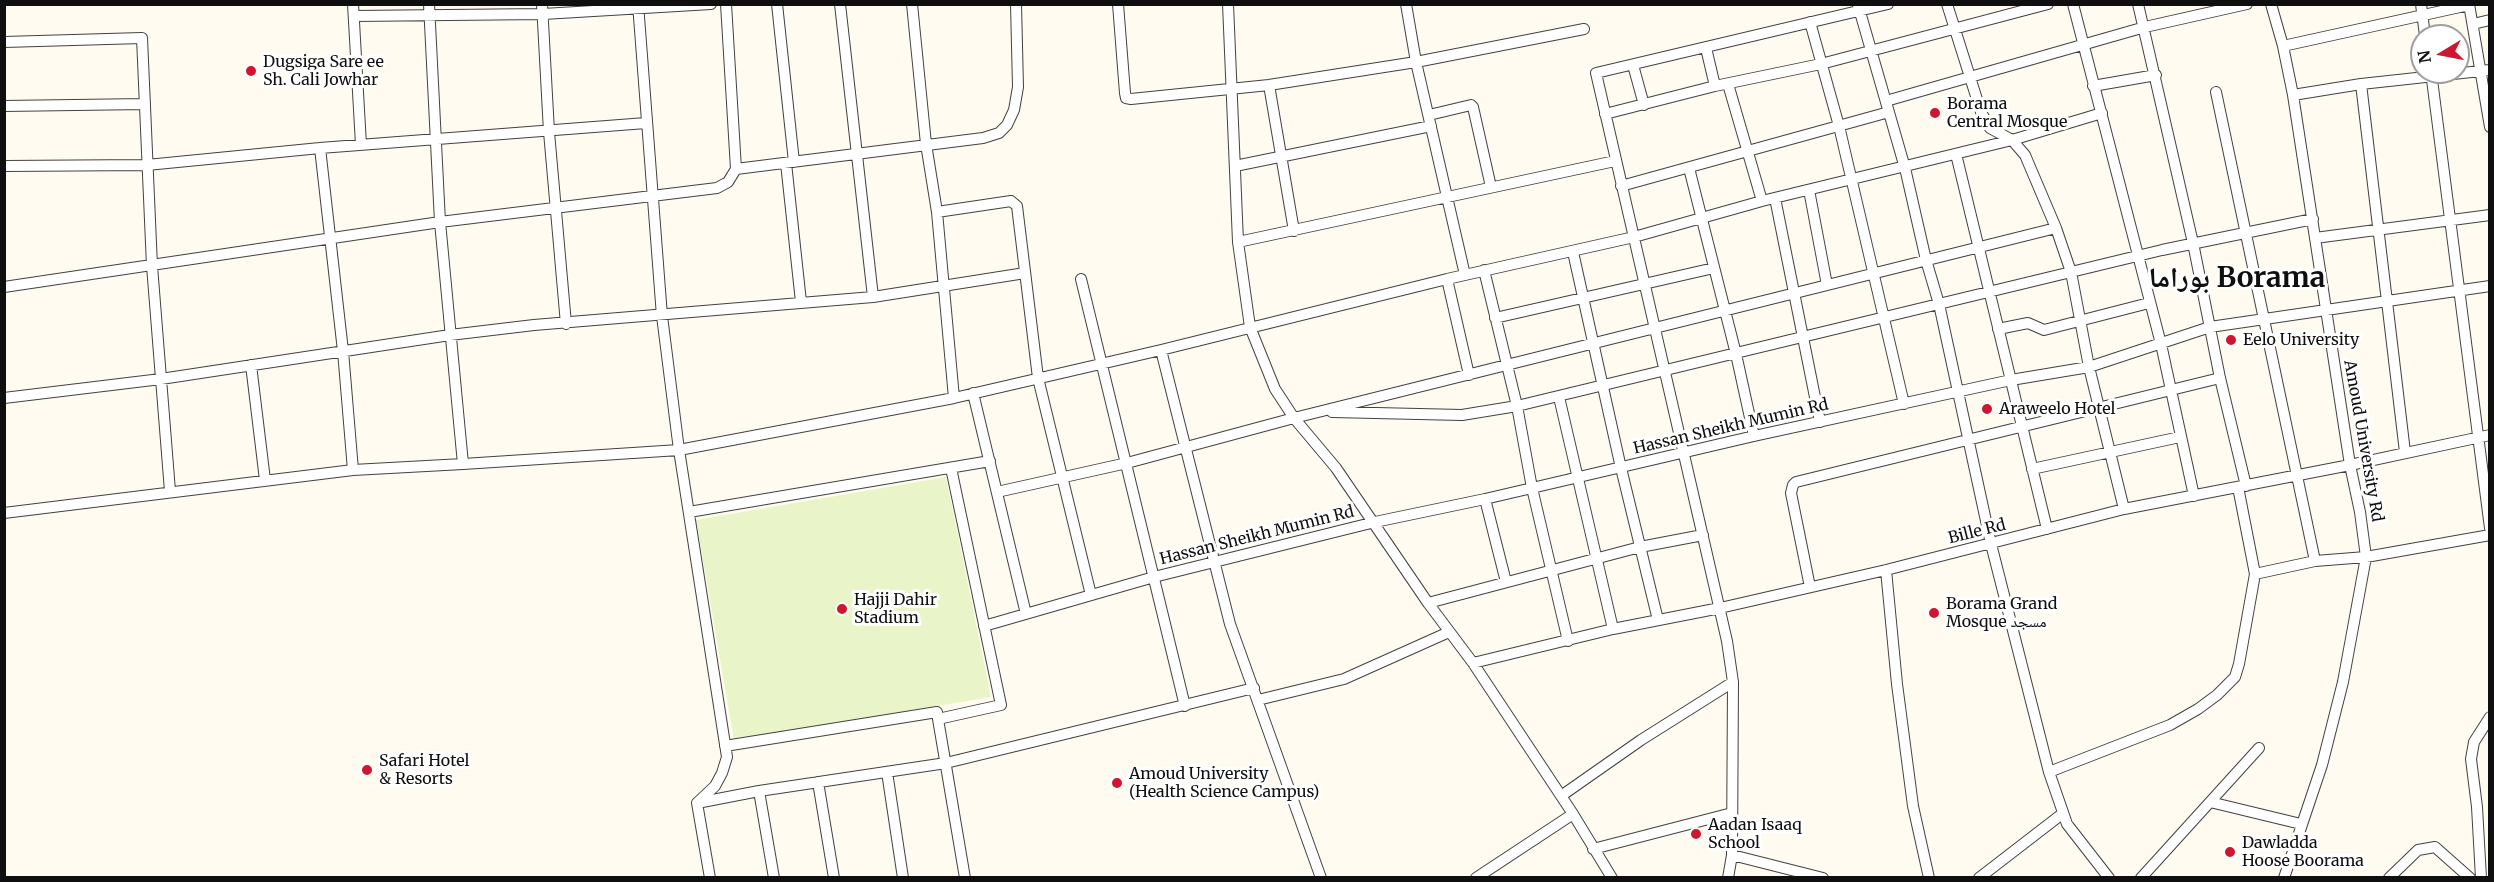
<!DOCTYPE html>
<meta charset="utf-8">
<style>
body{margin:0}
#map{position:relative;width:2494px;height:882px;overflow:hidden;background:#fffbf0;font-family:Merriweather,serif}
canvas{display:block}
.frame{position:absolute;inset:0;border:6px solid #0f0f0f;pointer-events:none}
.north{position:absolute;left:2410px;top:24px;width:60px;height:60px;box-sizing:border-box;background:#fff;border:2px solid #9f9f9f;border-radius:50%;rotate:260deg;font-size:16px;font-weight:700;line-height:24px;text-align:center;color:#0f0f0f}
.north::after{content:'';display:block;margin:auto;width:21px;height:27px;background:#cf1631;clip-path:polygon(50% 0,100% 100%,50% 72%,0 100%)}
</style>
<div id="map">
<canvas width="2494" height="882"></canvas>
<div class="frame"></div>
<div class="north">N</div>
</div>
<script>
const g = document.querySelector('canvas').getContext('2d');
g.lineJoin = 'round';
function fill(path, color) {
  g.fillStyle = color;
  g.fill(path, 'evenodd');
}
function shape(rows) {
  const path = new Path2D();
  for (const r of rows) {
    path.moveTo(r[0], r[1]);
    for (let i = 2; i < r.length; i += 2) path.lineTo(r[i], r[i + 1]);
  }
  return path;
}
function trace(path, color, width, dash) {
  g.strokeStyle = color;
  g.lineWidth = width;
  g.lineCap = dash ? 'butt' : 'round';
  g.setLineDash(dash || []);
  g.stroke(path);
}
function drawText(font, color, halo, rows, align = 'center') {
  g.font = font + ' Merriweather,"Noto Naskh Arabic",serif';
  g.lineWidth = 6;
  g.setLineDash([]);
  g.textBaseline = 'middle';
  g.strokeStyle = halo;
  g.fillStyle = color;
  for (const [text, x, y, turn = 0] of rows) {
    g.save();
    g.translate(x, y);
    g.rotate((+turn || 0) * Math.PI / 180);
    g.textAlign = isNaN(turn) ? turn : align;
    if (halo) g.strokeText(text, 0, 0);
    g.fillText(text, 0, 0);
    g.restore();
  }
}
fill(shape([
 [946,477,991,697,734,740,696,520]
]), '#e9f5c8');
const street = shape([
 [353,4,361,145],
 [542,4,549,132,566,324],
 [638,4,662,316,679,450,727,757,722,773,715,786,697,803,759,791,946,763,1254,688],
 [726,4,736,169],
 [777,4,794,162],
 [840,4,873,297],
 [912,4,926,144,937,212,954,398],
 [1118,4,1125,93,1126,98,1131,99,1269,85,1416,62,1584,29],
 [1228,4,1238,242,1250,327,1275,389,1294,418,1336,468,1428,603,1473,663,1573,814,1612,878],
 [1406,4,1416,62,1465,275],
 [1947,4,1981,112,1990,128,2012,140,2025,155,2056,228,2071,272,2089,367,2124,509],
 [2073,4,2161,344,2194,496],
 [2138,4,2193,243,2220,378,2246,486],
 [2271,4,2283,46,2293,95,2350,465,2360,512,2366,557,2343,682,2322,765,2284,878],
 [2421,4,2425,36],
 [2469,4,2490,127],
 [1858,5,1905,168,1926,260,1939,304,1991,544,2049,772,2067,824,2109,878],
 [354,16,543,14,711,4],
 [1810,22,1839,126,1904,404],
 [2473,24,2490,20],
 [4,42,142,38,152,266,170,491],
 [2283,46,2469,5],
 [1706,48,1715,86],
 [1633,65,1644,105],
 [2431,72,2490,528],
 [1728,84,1762,201],
 [2361,84,2405,452],
 [1269,85,1294,231],
 [2093,86,2156,75],
 [2216,92,2315,561],
 [2293,95,2361,84,2490,70],
 [1886,101,2145,27,2247,4],
 [4,106,145,104],
 [1605,114,1715,86,1821,64,2048,4],
 [1429,115,1471,105,1473,107,1491,187],
 [320,148,343,351,353,470],
 [1956,154,2047,529],
 [786,163,801,302],
 [4,166,147,165,320,148,646,123],
 [1235,166,1431,126],
 [1689,168,1736,354,1754,436],
 [1621,186,1889,112],
 [1809,190,1827,285],
 [1775,198,1820,422],
 [937,212,1011,201,1017,206,1038,378,1091,595],
 [2315,238,2490,215],
 [1238,242,1615,161],
 [1573,252,1621,468,1658,620],
 [1484,270,1517,406,1532,488,1568,641],
 [1081,279,1185,706],
 [1447,279,1469,375],
 [4,287,440,222,717,188,728,182,736,169,983,138,999,133,1007,125,1014,110,1018,87,1016,4],
 [1495,318,1714,268],
 [1998,329,2028,323,2044,330,2149,303],
 [1161,350,1230,624,1321,878],
 [251,365,265,480],
 [973,393,1026,614],
 [1559,397,1613,629],
 [4,398,161,379,450,335,534,325,873,297,1025,273],
 [1332,412,1462,415,1517,406,2162,250,2313,219],
 [463,464,679,450,954,398,1161,350,1447,279,1634,237,1762,201,2012,140,2102,113],
 [951,468,1001,705,938,719,965,878],
 [2032,469,2180,437],
 [997,492,1127,463,1294,418,2056,228],
 [1485,499,1506,582],
 [689,512,990,461],
 [4,513,353,470,463,464,440,222,429,4],
 [1886,570,1897,684,1913,806,1929,878],
 [2255,574,2315,561,2366,557,2490,535],
 [1810,587,1791,493,1793,485,1796,482,2220,378],
 [1428,603,1640,547,1703,535],
 [984,626,1154,577,1375,522,1485,499,1754,436,2011,380,2089,367,2210,327,2490,286],
 [1473,663,1613,629,1720,608,1886,570,2124,509,2350,465,2490,435],
 [1258,700,1344,679,1449,632],
 [725,746,937,712,938,719],
 [887,772,903,878],
 [2049,772,2170,725,2198,709,2217,695,2235,677,2239,664,2255,574,2238,487],
 [818,782,834,878],
 [759,791,774,878],
 [1561,796,1641,740,1733,682],
 [2210,802,2301,824],
 [697,803,710,878],
 [1593,849,1732,813],
 [1732,855,1823,878],
 [1476,878,1573,814],
 [1728,878,1732,855,1733,682,1727,641,1596,73,1888,4],
 [1979,878,2062,814],
 [2141,878,2259,748],
 [2389,878,2418,850,2435,847,2470,878],
 [2481,878,2477,807,2471,759,2474,742,2490,717]
]);
trace(street, '#424242', 12);
trace(street, '#fff', 10);
for (const [x, y, r, color] of [
 [251,71,6,"#cf1631"],
 [1935,113,6,"#cf1631"],
 [2231,340,6,"#cf1631"],
 [1987,409,6,"#cf1631"],
 [842,609,6,"#cf1631"],
 [1934,613,6,"#cf1631"],
 [367,770,6,"#cf1631"],
 [1117,783,6,"#cf1631"],
 [1696,834,6,"#cf1631"],
 [2230,852,6,"#cf1631"]
]) {
  const dot = new Path2D();
  dot.arc(x, y, r, 0, 2 * Math.PI);
  g.fillStyle = color;
  g.fill(dot);
  trace(dot, '#fff', 2);
}
drawText('16px', '#0f0f0f', '#fff', [
 ["Dugsiga Sare ee",263,62],
 ["Sh. Cali Jowhar",263,80],
 ["Borama",1947,104],
 ["Central Mosque",1947,122],
 ["Eelo University",2243,340],
 ["Araweelo Hotel",1999,409],
 ["Hajji Dahir",854,600],
 ["Stadium",854,618],
 ["Borama Grand",1946,604],
 ["Mosque مسجد",1946,622],
 ["Safari Hotel",379,761],
 ["& Resorts",379,779],
 ["Amoud University",1129,774],
 ["(Health Science Campus)",1129,792],
 ["Aadan Isaaq",1708,825],
 ["School",1708,843],
 ["Dawladda",2242,843],
 ["Hoose Boorama",2242,861]
], 'left');
drawText('16px', '#0f0f0f', '#fff', [
 ["Hassan Sheikh Mumin Rd",1731,427,-13],
 ["Amoud University Rd",2363,441,80],
 ["Bille Rd",1977,532,-14],
 ["Hassan Sheikh Mumin Rd",1257,536,-14]
]);
drawText('bold 28px', '#0f0f0f', '#fff', [
 ["بوراما Borama",2237,279]
]);
</script>
